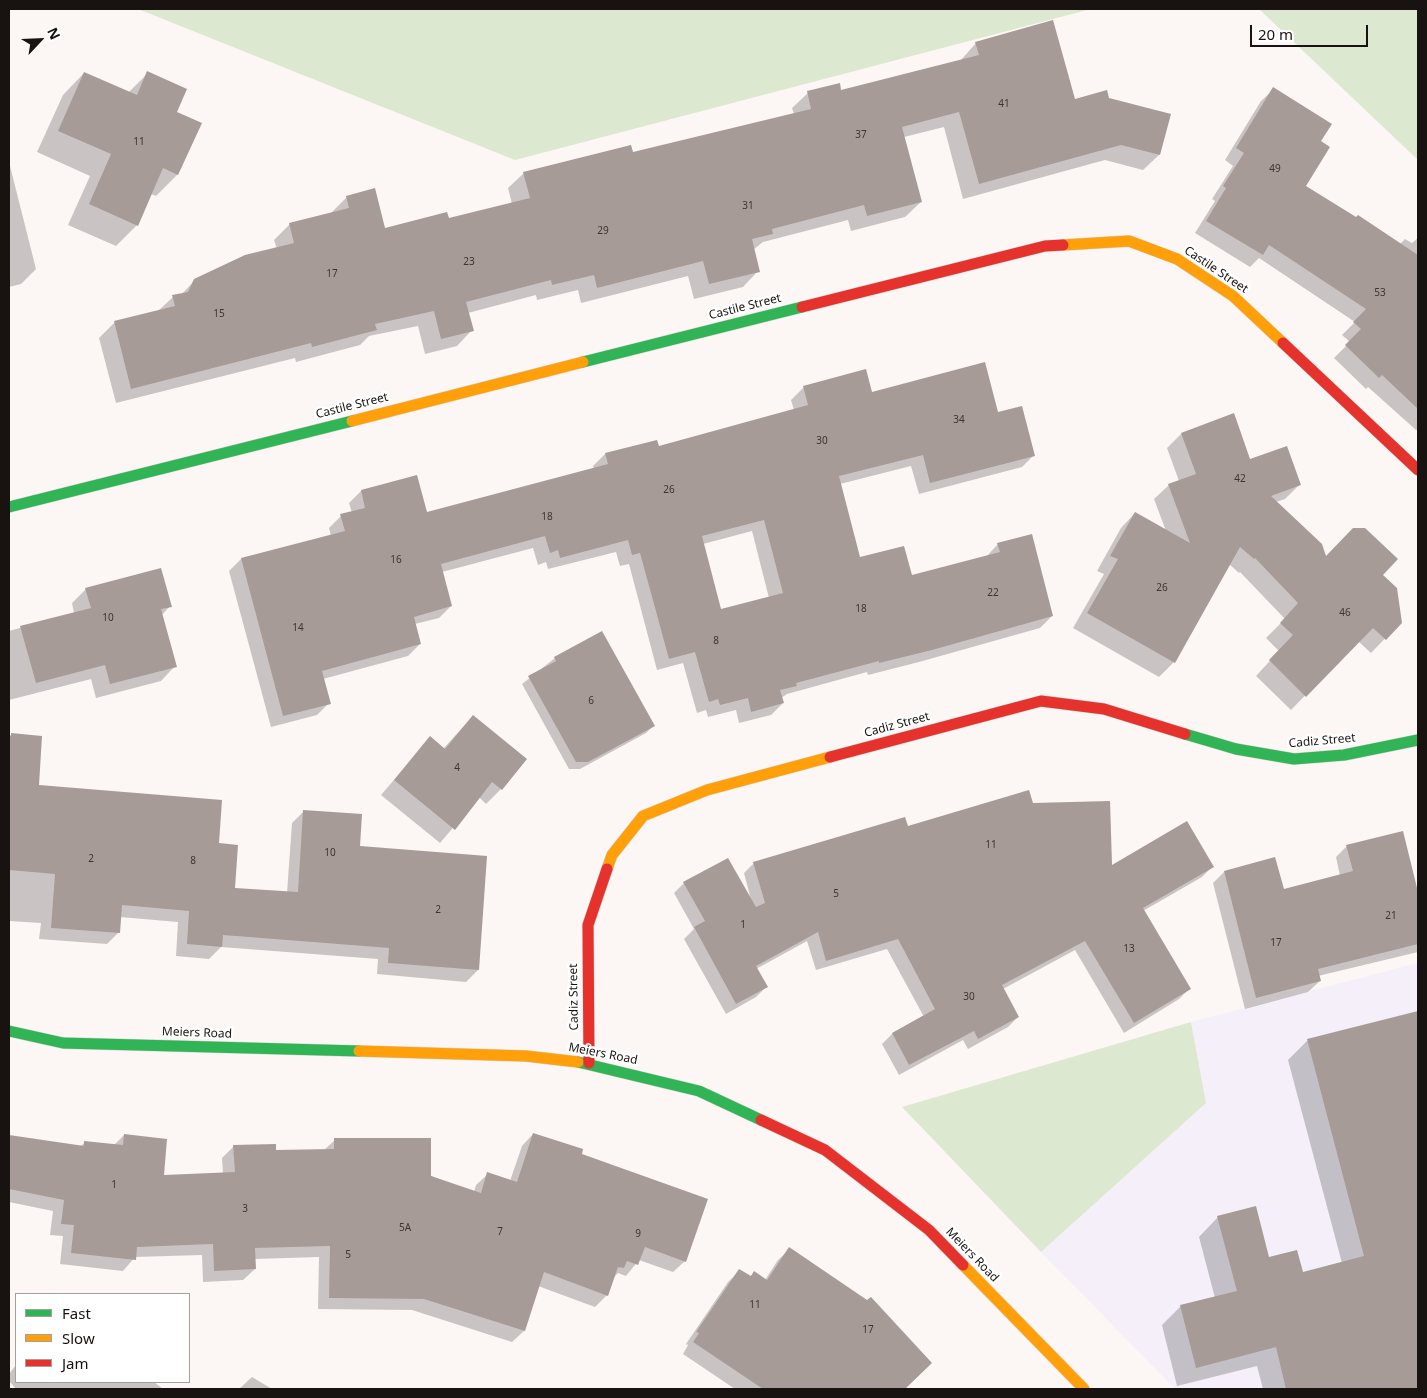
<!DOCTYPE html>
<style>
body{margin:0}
#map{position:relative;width:1427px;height:1398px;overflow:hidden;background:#fcf6f4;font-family:"Noto Sans",sans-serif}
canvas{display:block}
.frame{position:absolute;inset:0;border:10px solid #181310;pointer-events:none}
.legend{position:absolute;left:15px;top:1293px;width:175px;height:90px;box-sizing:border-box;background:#fff;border:1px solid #a3a19f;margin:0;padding:6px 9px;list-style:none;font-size:15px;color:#181310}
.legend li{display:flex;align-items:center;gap:10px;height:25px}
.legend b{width:25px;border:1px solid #a3a19f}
.north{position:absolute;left:15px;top:15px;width:50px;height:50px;-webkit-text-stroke:4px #fff;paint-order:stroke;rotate:65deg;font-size:14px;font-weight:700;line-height:20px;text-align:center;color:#181310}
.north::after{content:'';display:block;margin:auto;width:18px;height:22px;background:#181310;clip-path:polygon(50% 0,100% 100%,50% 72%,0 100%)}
.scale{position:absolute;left:1250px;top:25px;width:118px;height:22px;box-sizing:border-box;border:2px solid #181310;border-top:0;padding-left:6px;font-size:15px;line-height:18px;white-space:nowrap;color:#181310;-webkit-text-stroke:4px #fff;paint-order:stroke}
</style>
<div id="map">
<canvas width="1427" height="1398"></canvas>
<div class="frame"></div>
<ul class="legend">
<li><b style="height:6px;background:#30b455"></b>Fast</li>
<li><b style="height:6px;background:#ff9f0a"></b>Slow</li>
<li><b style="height:6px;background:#e5322d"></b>Jam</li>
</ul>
<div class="north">N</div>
<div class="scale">20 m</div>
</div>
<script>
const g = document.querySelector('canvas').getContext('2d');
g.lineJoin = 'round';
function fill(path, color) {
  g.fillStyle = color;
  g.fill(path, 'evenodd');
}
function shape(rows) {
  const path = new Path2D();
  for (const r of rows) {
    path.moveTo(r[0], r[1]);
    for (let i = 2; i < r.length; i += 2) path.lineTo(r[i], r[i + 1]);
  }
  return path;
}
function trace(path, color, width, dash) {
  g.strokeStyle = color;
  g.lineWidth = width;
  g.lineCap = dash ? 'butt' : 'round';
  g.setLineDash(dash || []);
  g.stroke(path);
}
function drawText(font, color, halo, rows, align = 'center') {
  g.font = font + ' "Noto Sans",sans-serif';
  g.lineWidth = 5;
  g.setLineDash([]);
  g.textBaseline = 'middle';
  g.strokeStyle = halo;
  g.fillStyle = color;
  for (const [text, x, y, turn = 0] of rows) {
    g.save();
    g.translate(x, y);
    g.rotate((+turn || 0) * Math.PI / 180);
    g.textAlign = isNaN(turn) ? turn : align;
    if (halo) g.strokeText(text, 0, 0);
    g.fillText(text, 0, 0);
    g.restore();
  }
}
fill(shape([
 [1418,963,1418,1389,1175,1389,1041,1252,1206,1103,1191,1022]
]), '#f4eff8');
fill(shape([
 [138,9,1091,9,515,160],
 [1259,9,1418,9,1418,160],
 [1191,1022,1206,1103,1041,1252,902,1107]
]), '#dce8cf');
fill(shape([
 [976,43,1074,101,1108,99,1159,155,1143,170,1105,160,963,199,944,127,904,137,921,202,905,217,851,231,848,220,763,242,753,250,758,271,743,287,694,299,688,276,581,303,578,290,537,300,536,295,468,313,472,330,457,346,425,354,418,326,369,336,360,345,296,362,295,358,116,403,99,338,114,323,158,311,173,297,181,295,195,280,277,249,274,240,290,224,331,213,347,197,384,229,448,220,512,204,508,188,524,173,632,154,794,114,792,108,808,93,841,91,961,60],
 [84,73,128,93,148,73,175,112,177,175,156,196,151,194,137,225,116,246,68,225,90,176,37,152,63,95],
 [1274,89,1319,142,1304,186,1400,244,1405,239,1412,243,1418,238,1418,429,1416,430,1368,387,1366,389,1334,358,1350,342,1342,335,1355,322,1259,258,1250,267,1195,233,1215,201,1212,199,1233,166,1225,160,1261,101],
 [9,162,36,269,21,284,9,287],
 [865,370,871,393,997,413,1034,455,1022,467,919,494,911,466,840,484,859,559,911,577,986,557,998,544,1052,616,1040,628,919,662,868,675,867,672,787,694,781,698,783,703,771,715,739,723,736,710,708,717,706,710,697,713,683,663,657,670,629,564,620,566,616,552,548,569,546,562,538,565,533,548,442,572,451,606,439,618,415,624,420,644,408,656,323,679,329,703,317,715,271,727,229,571,241,559,331,536,329,528,341,516,352,513,349,503,361,491,416,477,426,513,594,469,593,466,605,454,656,441,658,448,794,410,791,400,803,388],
 [752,531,769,598,720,611,703,544],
 [1233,415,1250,460,1299,485,1285,499,1276,502,1326,558,1381,575,1400,623,1371,653,1358,641,1291,710,1256,676,1279,651,1266,638,1285,619,1240,572,1239,573,1229,564,1174,662,1159,677,1073,628,1104,574,1097,571,1121,528,1135,513,1166,531,1154,499,1169,485,1179,481,1167,448,1181,434],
 [86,589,170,606,162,615,175,666,161,681,96,698,91,679,9,700,9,631,74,613,72,603],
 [555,658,653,726,646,733,580,769,569,769,522,684],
 [473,716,501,789,486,804,479,797,440,843,381,795,430,738,443,749],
 [9,735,41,737,37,786,218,844,234,889,287,893,292,823,304,811,359,847,478,970,466,982,377,974,378,959,221,947,209,959,176,956,178,922,120,917,119,932,107,944,39,939,41,923,9,921],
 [1032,805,1111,867,1212,867,1202,877,1143,911,1189,989,1179,999,1124,1033,1075,950,1003,989,1018,1017,1008,1027,968,1049,963,1040,899,1075,882,1044,892,1034,924,1017,887,949,816,970,807,941,756,969,766,987,756,997,726,1014,684,939,694,929,674,893,684,883,751,900,744,873,754,863,907,828],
 [1347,846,1418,889,1418,952,1318,976,1320,981,1308,992,1245,1009,1213,883,1224,872,1283,891,1340,876,1336,857],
 [1418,1012,1418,1389,1263,1389,1257,1366,1177,1386,1162,1325,1181,1306,1215,1298,1199,1237,1218,1217,1268,1259,1302,1273,1342,1263,1288,1060,1307,1041],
 [533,1134,580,1155,685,1261,673,1272,639,1260,626,1276,618,1273,613,1278,607,1295,595,1307,538,1286,524,1331,512,1342,412,1310,318,1309,319,1257,255,1259,255,1269,243,1280,203,1282,202,1255,135,1257,123,1271,60,1264,63,1236,50,1235,53,1211,9,1202,9,1136,80,1147,85,1142,114,1145,124,1135,162,1176,223,1174,222,1158,234,1146,274,1152,324,1150,335,1140,474,1192,476,1185,488,1174,510,1181,522,1146],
 [790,1249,919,1375,904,1389,735,1389,683,1354,688,1345,686,1344,728,1282,740,1270,750,1277,754,1273,765,1280,778,1260],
 [16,1365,16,1382,154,1382,163,1389,16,1389,9,1381,9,1374],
 [252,1377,272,1389,239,1389]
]), '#0003');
fill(shape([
 [1053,20,1075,99,1107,90,1109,98,1171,114,1160,155,1121,145,979,184,959,112,902,127,922,202,867,216,864,205,772,229,773,234,752,239,760,272,709,284,703,261,597,288,594,275,552,285,551,280,466,302,474,331,441,339,434,311,375,324,377,330,312,347,311,343,131,389,114,321,175,306,172,295,188,292,194,279,245,255,294,243,289,223,349,208,346,196,375,188,385,228,447,212,449,218,530,198,523,172,631,145,633,152,811,109,807,91,840,83,841,90,979,55,975,42],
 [147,71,187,89,177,112,202,123,178,175,163,168,138,226,89,204,111,154,58,131,84,72,137,95],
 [1273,87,1332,124,1321,141,1330,147,1306,186,1356,217,1358,215,1418,255,1418,409,1382,375,1379,378,1345,345,1361,329,1353,322,1366,309,1269,245,1263,255,1206,221,1226,188,1223,186,1244,153,1236,148],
 [985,362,998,412,1022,406,1035,456,930,483,923,455,839,476,860,557,904,546,912,575,1000,552,997,543,1032,534,1053,616,932,650,879,663,879,661,796,683,797,686,780,690,784,703,751,712,748,698,720,705,718,699,709,702,695,652,669,659,640,553,632,555,628,540,560,558,558,550,550,553,545,536,441,564,452,606,414,617,421,644,322,671,331,704,283,716,241,558,345,531,340,514,365,508,361,490,417,475,427,512,608,464,605,453,657,440,659,446,808,405,803,386,866,369,872,392],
 [764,520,783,593,721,609,702,536],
 [1234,413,1250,459,1287,446,1301,485,1271,496,1322,544,1326,556,1353,528,1365,528,1398,559,1383,575,1397,588,1402,623,1386,640,1373,628,1306,697,1269,660,1293,635,1280,623,1298,603,1255,558,1254,559,1240,547,1175,663,1087,613,1118,559,1110,556,1135,512,1190,543,1168,484,1196,474,1181,433],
 [161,568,172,607,161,609,177,667,110,684,105,665,36,683,20,626,91,608,85,588],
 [602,631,655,726,588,762,576,762,528,676,556,661,554,657],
 [473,715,527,759,502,790,492,782,455,830,394,780,430,736,445,749],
 [11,733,42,736,39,785,222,800,219,843,238,845,235,888,298,892,303,810,362,814,360,846,487,856,479,970,388,963,389,948,223,935,222,947,187,944,189,911,122,905,120,933,51,928,55,874,9,870,9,736,11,736],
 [1029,790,1033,803,1110,801,1112,865,1187,821,1214,867,1143,908,1191,989,1134,1023,1085,941,1002,985,1019,1017,978,1039,974,1031,909,1065,892,1033,935,1009,898,939,826,961,818,932,756,966,768,987,736,1004,694,927,705,921,683,882,728,858,756,907,765,903,753,862,905,817,908,826],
 [1403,831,1418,892,1418,944,1318,969,1321,981,1256,998,1224,871,1275,857,1284,889,1353,871,1346,845],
 [1418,1011,1418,1389,1286,1389,1276,1347,1196,1368,1180,1305,1237,1291,1217,1216,1256,1206,1269,1257,1297,1250,1303,1272,1364,1256,1307,1039],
 [533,1133,583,1149,582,1154,708,1199,686,1262,645,1247,638,1265,627,1261,624,1268,618,1267,608,1296,544,1272,525,1331,424,1299,329,1298,330,1246,255,1248,256,1269,214,1271,213,1244,137,1247,136,1260,71,1253,74,1225,61,1224,64,1200,9,1189,9,1135,84,1146,84,1141,123,1145,124,1134,167,1139,164,1175,235,1172,233,1145,276,1144,276,1150,334,1149,334,1138,431,1138,431,1176,481,1193,487,1172,517,1182],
 [789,1247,867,1300,871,1297,932,1363,905,1389,763,1389,693,1342,699,1333,696,1332,739,1269,751,1276,754,1271,767,1280]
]), '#a69b96');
const fast = shape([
 [583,362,802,307],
 [9,507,352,421],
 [1185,734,1236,749,1294,759,1344,755,1418,740],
 [9,1031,63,1043,359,1051],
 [578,1062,699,1091,761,1120]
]);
const slow = shape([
 [1063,245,1129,241,1177,259,1233,296,1283,343],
 [352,421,583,362],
 [607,869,612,855,643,816,707,790,830,757],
 [359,1051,526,1056,578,1062],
 [963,1265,1084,1389]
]);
const jam = shape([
 [802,307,1045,246,1063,245],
 [1283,343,1418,470],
 [830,757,1041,701,1104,709,1185,734],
 [589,1063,588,925,607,869],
 [761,1120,825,1150,929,1230,963,1265]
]);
trace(fast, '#d9d3d1', 12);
trace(slow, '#d9d3d1', 12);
trace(jam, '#d9d3d1', 12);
trace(fast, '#30b455', 11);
trace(slow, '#ff9f0a', 11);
trace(jam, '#e5322d', 11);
drawText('10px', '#3c3532', null, [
 ["41",1004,104],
 ["37",861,135],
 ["11",139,142],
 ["49",1275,169],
 ["31",748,206],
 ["29",603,231],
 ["23",469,262],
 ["17",332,274],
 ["53",1380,293],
 ["15",219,314],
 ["34",959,420],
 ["30",822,441],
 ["42",1240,479],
 ["26",669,490],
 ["18",547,517],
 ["16",396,560],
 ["26",1162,588],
 ["22",993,593],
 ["18",861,609],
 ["46",1345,613],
 ["10",108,618],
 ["14",298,628],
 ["8",716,641],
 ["6",591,701],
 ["4",457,768],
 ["11",991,845],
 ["10",330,853],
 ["2",91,859],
 ["8",193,861],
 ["5",836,894],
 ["2",438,910],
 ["21",1391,916],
 ["1",743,925],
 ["17",1276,943],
 ["13",1129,949],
 ["30",969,997],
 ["1",114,1185],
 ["3",245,1209],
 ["5A",405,1228],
 ["7",500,1232],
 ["9",638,1234],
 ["5",348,1255],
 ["11",755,1305],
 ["17",868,1330]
]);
drawText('12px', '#181310', '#fff', [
 ["Castile Street",1216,270,34],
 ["Castile Street",745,307,-14],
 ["Castile Street",352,406,-14],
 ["Cadiz Street",897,725,-15],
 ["Cadiz Street",1322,741,-5],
 ["Cadiz Street",574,997,-91],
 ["Meiers Road",197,1033,2],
 ["Meiers Road",603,1054,11],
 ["Meiers Road",972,1255,46]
]);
</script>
